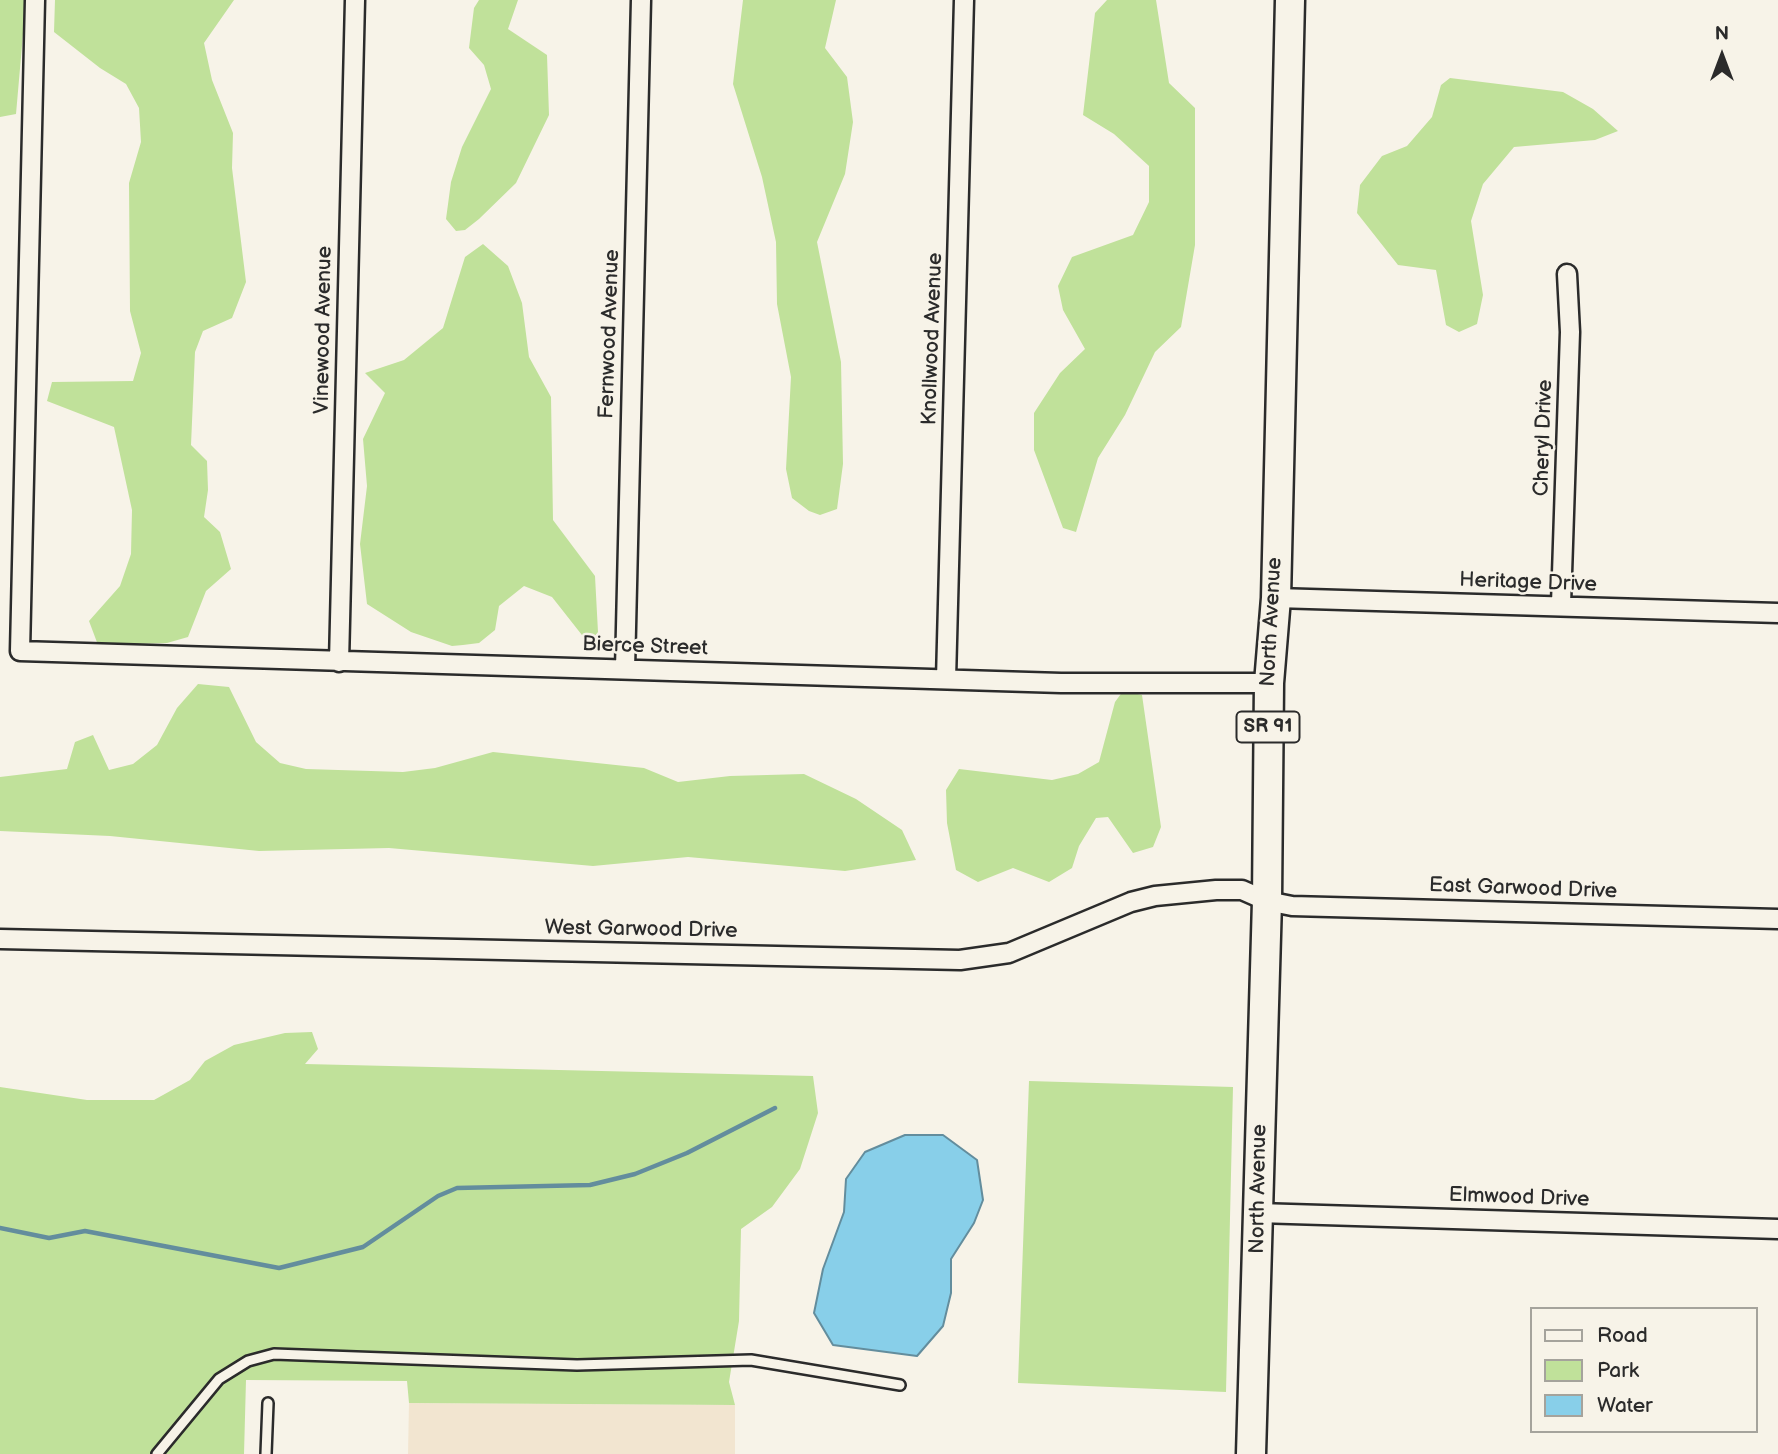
<!DOCTYPE html>
<style>
body{margin:0}
#map{position:relative;width:1778px;height:1454px;overflow:hidden;background:#f7f3e8;font-family:"Balsamiq Sans",sans-serif}
canvas{display:block}
.legend{position:absolute;left:1530px;top:1307px;width:228px;height:126px;box-sizing:border-box;background:#f7f3e8;border:2px solid #a5a39c;margin:0;padding:9px 12px;list-style:none;font-size:21px;color:#2b2b2b}
.legend li{display:flex;align-items:center;gap:14px;height:35px}
.legend b{width:35px;border:2px solid #a5a39c}
.north{position:absolute;left:1687px;top:21px;width:70px;height:70px;-webkit-text-stroke:5px #f7f3e8;paint-order:stroke;rotate:0deg;font-size:19px;font-weight:700;line-height:28px;text-align:center;color:#2b2b2b}
.north::after{content:'';display:block;margin:auto;width:24px;height:32px;background:#2b2b2b;clip-path:polygon(50% 0,100% 100%,50% 72%,0 100%)}
</style>
<div id="map">
<canvas width="1778" height="1454"></canvas>
<ul class="legend">
<li><b style="height:9px;background:#f7f3e8"></b>Road</li>
<li><b style="height:19px;background:#c0e19a"></b>Park</li>
<li><b style="height:19px;background:#88cfe9"></b>Water</li>
</ul>
<div class="north">N</div>
</div>
<script>
const g = document.querySelector('canvas').getContext('2d');
g.lineJoin = 'round';
function fill(path, color) {
  g.fillStyle = color;
  g.fill(path, 'evenodd');
}
function shape(rows) {
  const path = new Path2D();
  for (const r of rows) {
    path.moveTo(r[0], r[1]);
    for (let i = 2; i < r.length; i += 2) path.lineTo(r[i], r[i + 1]);
  }
  return path;
}
function trace(path, color, width, dash) {
  g.strokeStyle = color;
  g.lineWidth = width;
  g.lineCap = dash ? 'butt' : 'round';
  g.setLineDash(dash || []);
  g.stroke(path);
}
function drawText(font, color, halo, rows, align = 'center') {
  g.font = font + ' "Balsamiq Sans",sans-serif';
  g.lineWidth = 5;
  g.setLineDash([]);
  g.textBaseline = 'middle';
  g.strokeStyle = halo;
  g.fillStyle = color;
  for (const [text, x, y, turn = 0] of rows) {
    g.save();
    g.translate(x, y);
    g.rotate((+turn || 0) * Math.PI / 180);
    g.textAlign = isNaN(turn) ? turn : align;
    if (halo) g.strokeText(text, 0, 0);
    g.fillText(text, 0, 0);
    g.restore();
  }
}
fill(shape([
 [409,1403,735,1405,735,1454,408,1454]
]), '#f2e5d0');
fill(shape([
 [0,0,26,0,16,114,0,117],
 [55,0,234,0,204,43,212,80,233,133,232,168,246,282,232,318,203,331,195,352,191,445,207,461,208,490,204,517,220,532,231,569,206,591,188,637,167,643,98,645,89,621,120,586,131,554,132,510,114,427,47,401,52,382,133,381,141,353,130,311,129,183,141,142,139,108,126,84,100,68,54,32],
 [479,0,518,0,508,29,547,55,549,115,516,183,479,219,465,230,456,231,446,219,451,182,462,147,491,89,484,65,469,48,474,8],
 [743,0,836,0,825,48,847,77,853,122,845,174,817,242,841,362,843,464,837,509,820,515,809,511,792,498,786,469,791,377,777,304,776,242,762,177,733,84],
 [1107,0,1156,0,1169,83,1195,108,1195,245,1181,327,1155,352,1125,415,1098,458,1076,532,1063,528,1034,450,1034,413,1060,373,1085,349,1063,310,1058,286,1072,257,1133,235,1149,202,1149,166,1114,134,1083,115,1095,13],
 [1450,78,1563,92,1593,109,1618,131,1595,140,1514,147,1483,184,1471,221,1483,295,1477,324,1459,332,1446,325,1436,270,1398,265,1357,213,1360,185,1382,156,1407,146,1432,117,1441,85],
 [483,244,508,266,522,303,529,357,551,397,553,520,595,576,598,632,589,644,552,597,524,586,499,606,495,630,479,643,463,645,452,646,411,632,367,604,360,544,367,486,363,439,385,393,365,373,404,360,443,328,465,257],
 [198,684,229,687,256,742,280,763,306,769,403,772,435,768,493,752,644,768,678,782,730,776,804,774,856,799,902,830,916,860,845,871,688,857,593,866,389,848,259,851,110,836,0,831,0,777,67,769,75,742,93,735,109,770,133,764,157,745,177,708],
 [1123,691,1142,695,1161,827,1153,847,1133,853,1108,817,1096,818,1079,846,1072,868,1049,882,1013,868,978,882,956,870,947,823,946,790,959,769,1052,780,1078,774,1099,762,1115,702],
 [312,1032,318,1049,305,1064,813,1076,818,1113,800,1169,772,1207,741,1229,739,1321,729,1382,735,1405,409,1403,407,1381,246,1380,244,1454,0,1454,0,1087,87,1100,154,1100,190,1080,205,1061,234,1045,285,1033],
 [1029,1081,1233,1087,1226,1392,1018,1383]
]), '#c0e19a');
const water = shape([
 [905,1135,943,1135,977,1160,983,1200,974,1223,951,1259,951,1293,943,1326,917,1356,833,1345,814,1313,823,1269,844,1212,846,1179,865,1152,905,1135]
]);
fill(water, '#88cfe9');
trace(water, '#638d9d', 2);
trace(shape([
 [0,1228,49,1238,85,1231,279,1268,363,1247,438,1196,457,1188,590,1185,635,1174,687,1153,775,1108]
]), '#638d9d', 4.5);
const service = shape([
 [157,1454,219,1379,248,1361,274,1354,577,1365,751,1360,900,1385],
 [266,1454,268,1403]
]);
const minor = shape([
 [35,0,20,651,1061,683,1269,683],
 [1276,598,1778,613],
 [1561,604,1570,332,1567,274],
 [339,662,355,0],
 [625,669,641,0],
 [946,679,964,0],
 [0,939,960,960,1009,953,1131,902,1155,896,1216,890,1242,890,1267,901,1292,906,1778,919],
 [1258,1213,1778,1229]
]);
const primary = shape([
 [1251,1454,1267,901,1269,683,1276,598,1290,0]
]);
trace(service, '#2b2b2b', 14);
trace(minor, '#2b2b2b', 23);
trace(primary, '#2b2b2b', 33);
trace(service, '#f7f3e8', 9);
trace(minor, '#f7f3e8', 18);
trace(primary, '#f7f3e8', 28);
for (const [x, y, w] of [
 [1268,727,63]
]) {
  const box = new Path2D();
  box.roundRect(x - w / 2, y - 15.5, w, 31, 5);
  g.fillStyle = '#f7f3e8';
  g.fill(box);
  trace(box, '#2b2b2b', 2);
}
drawText('bold 19px', '#2b2b2b', null, [
 ["SR 91",1268,727]
]);
drawText('21px', '#2b2b2b', '#f7f3e8', [
 ["Vinewood Avenue",324,330,-89],
 ["Fernwood Avenue",610,334,-88],
 ["Knollwood Avenue",933,339,-88],
 ["Cheryl Drive",1544,438,-88],
 ["Heritage Drive",1528,583,2],
 ["North Avenue",1272,622,-87],
 ["Bierce Street",645,647,2],
 ["East Garwood Drive",1523,889,2],
 ["West Garwood Drive",641,930,1],
 ["North Avenue",1259,1189,-89],
 ["Elmwood Drive",1519,1198,2]
]);
</script>
